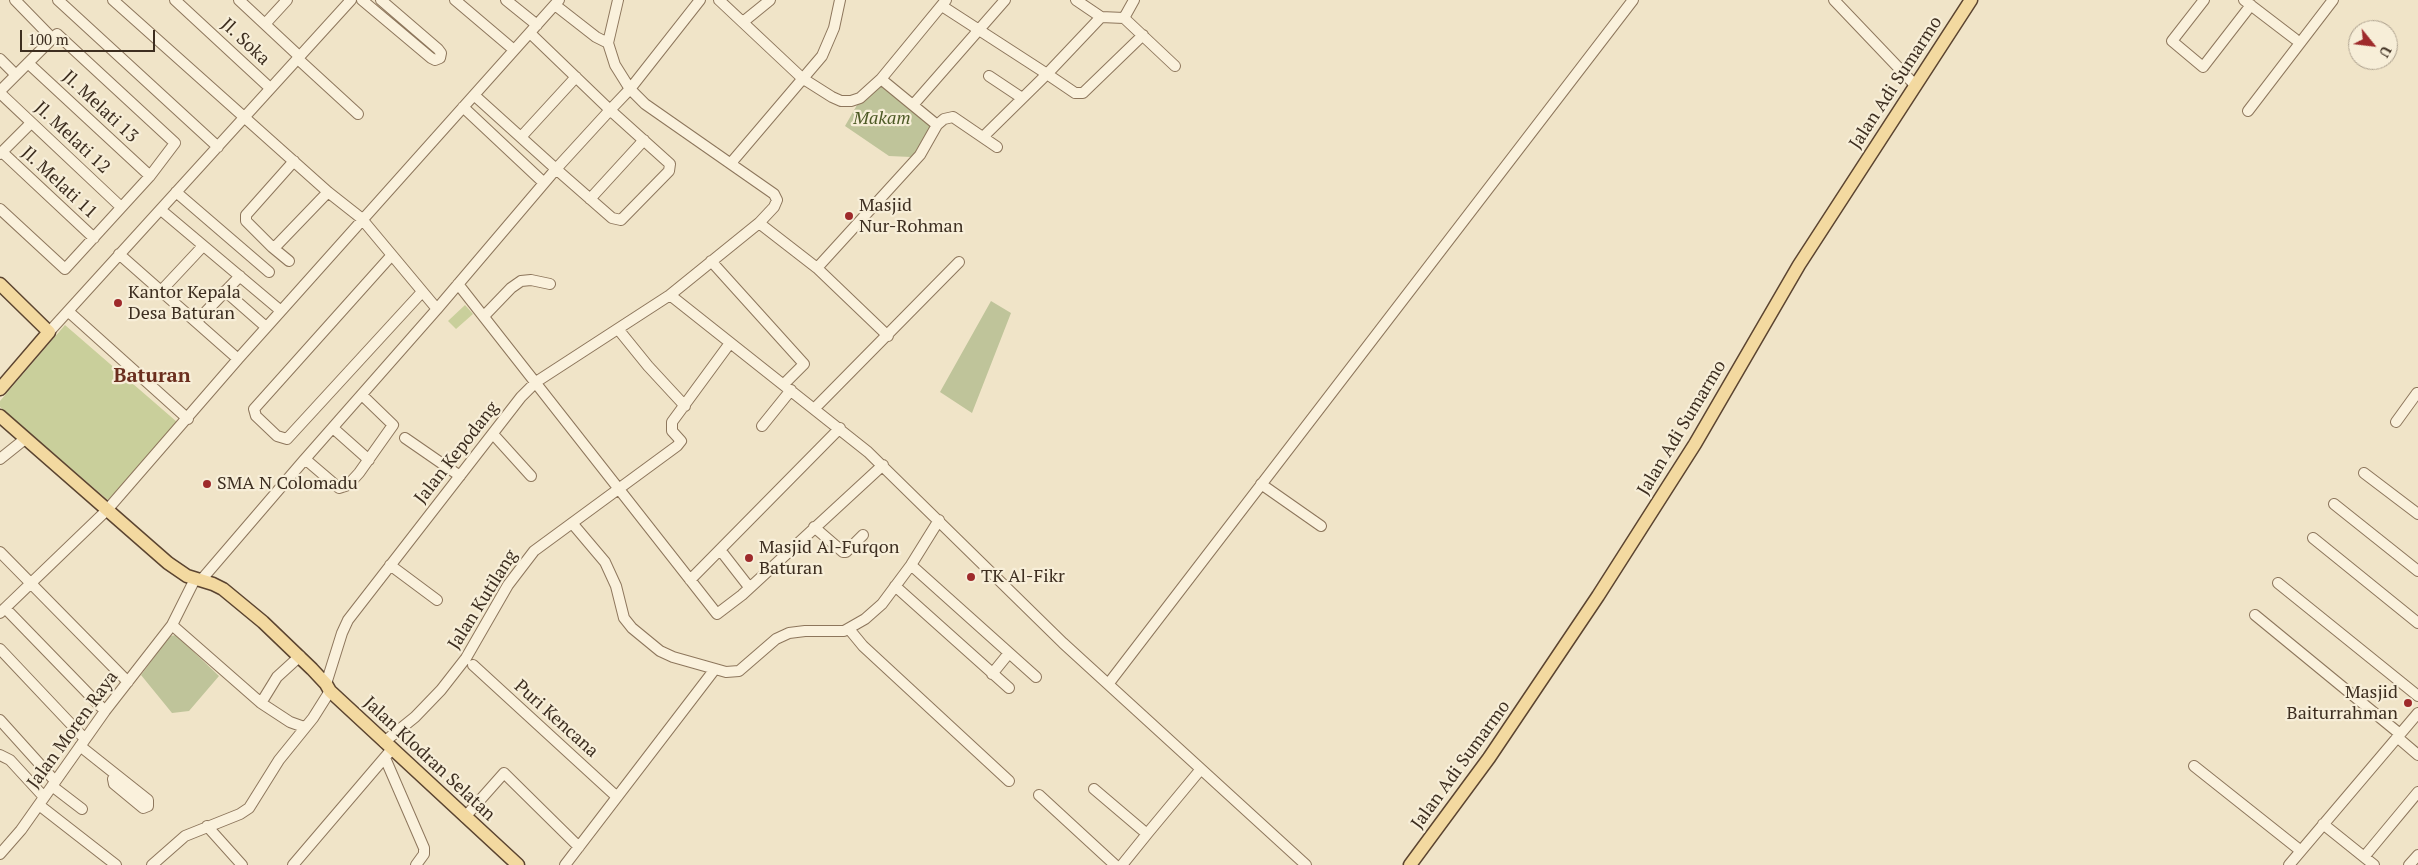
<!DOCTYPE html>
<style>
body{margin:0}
#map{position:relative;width:2418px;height:865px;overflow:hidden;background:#f0e4c8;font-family:"PT Serif",serif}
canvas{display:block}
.north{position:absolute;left:2348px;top:20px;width:50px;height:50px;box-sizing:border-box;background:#f7eed8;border:1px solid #ada18e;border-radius:50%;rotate:119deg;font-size:14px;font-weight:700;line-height:20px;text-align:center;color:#3d2e20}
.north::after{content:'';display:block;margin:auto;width:18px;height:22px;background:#9e2a2b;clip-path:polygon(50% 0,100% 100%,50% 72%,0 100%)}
.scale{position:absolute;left:20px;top:30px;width:135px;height:22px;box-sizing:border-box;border:2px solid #3d2e20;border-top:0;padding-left:6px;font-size:15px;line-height:18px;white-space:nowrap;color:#3d2e20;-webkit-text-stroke:4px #f7eed8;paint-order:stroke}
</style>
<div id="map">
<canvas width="2418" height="865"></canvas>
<div class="north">U</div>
<div class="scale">100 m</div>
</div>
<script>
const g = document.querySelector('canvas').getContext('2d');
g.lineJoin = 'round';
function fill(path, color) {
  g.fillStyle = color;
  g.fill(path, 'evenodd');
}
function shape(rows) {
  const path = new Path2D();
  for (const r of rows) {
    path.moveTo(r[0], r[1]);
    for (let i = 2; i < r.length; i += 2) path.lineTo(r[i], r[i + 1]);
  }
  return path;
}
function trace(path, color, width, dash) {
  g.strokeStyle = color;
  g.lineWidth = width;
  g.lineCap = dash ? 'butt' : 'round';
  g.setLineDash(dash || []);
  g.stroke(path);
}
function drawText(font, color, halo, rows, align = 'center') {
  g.font = font + ' "PT Serif",serif';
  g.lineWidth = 4.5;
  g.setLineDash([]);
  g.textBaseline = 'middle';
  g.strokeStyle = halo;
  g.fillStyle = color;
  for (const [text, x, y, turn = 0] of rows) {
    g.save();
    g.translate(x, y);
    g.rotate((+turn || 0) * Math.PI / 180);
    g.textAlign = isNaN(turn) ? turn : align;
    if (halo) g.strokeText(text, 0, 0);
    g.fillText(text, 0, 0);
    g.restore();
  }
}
fill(shape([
 [465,305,473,314,456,329,448,321],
 [65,325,177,422,109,501,0,407,0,401]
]), '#c9cf9b');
fill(shape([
 [881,83,932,125,920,148,911,157,889,156,845,126,857,105],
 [991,301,1011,313,972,413,940,392],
 [176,635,219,676,189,711,172,713,141,675,170,636]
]), '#bfc49a');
const minor = shape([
 [15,0,52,38],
 [58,0,218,147],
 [113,0,328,192,361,218,437,309,556,169,474,95],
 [175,0,270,88],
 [239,0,300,57],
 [362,0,431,58,435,60,440,58,441,53,438,49,381,0],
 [455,0,514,50],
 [506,0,537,25],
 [719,0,802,78,832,97,841,101,851,101,860,98,881,79,937,125,920,155,817,268],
 [1076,0,1101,17],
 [1134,0,1124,18,1175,66],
 [1834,0,1915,85],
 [2204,0,2172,41,2203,67,2251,5],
 [2244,0,2295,39],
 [555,5,596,37,608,43],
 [942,6,1047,74,983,137],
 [1124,18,1101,17,1047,74,1075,93,1083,93,1143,35],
 [743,22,770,0],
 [265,24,287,0],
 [530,33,610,110,670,164,669,171,621,220,612,218,556,169,610,110,630,89,700,0],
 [0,59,16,75],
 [298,59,358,114],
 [28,63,150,176],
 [989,76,1022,98],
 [881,79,946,0],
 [0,91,57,34,175,143,150,176,65,269,0,209],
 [0,93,121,207],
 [913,105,1005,0],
 [463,107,544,183],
 [2248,111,2333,0],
 [937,125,944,119,953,117,997,147],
 [521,137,576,77],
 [2,152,94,238],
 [0,154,31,123],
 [294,161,246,215,246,221,272,247,277,245,328,192],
 [731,163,822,56,834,28,840,0],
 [176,192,269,272],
 [590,199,644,140],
 [161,210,281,311,559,0],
 [759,223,817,268,888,336],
 [272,247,289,261],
 [119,254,238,359,281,311],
 [391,256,254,409,256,416,277,436,287,439,422,292],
 [711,261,804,364,784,384],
 [458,284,717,614,742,595,883,465],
 [225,291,266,327],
 [160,292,203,246],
 [670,295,868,452,1063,643,1306,865],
 [69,312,188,419],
 [485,315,511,288,521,281,531,280,550,284],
 [196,322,240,276],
 [618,329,648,366,685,406],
 [49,332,351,0],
 [362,395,393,425,359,473,348,485,339,488,305,459,437,309],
 [815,408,959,262],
 [2396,422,2417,393],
 [762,426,791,390],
 [333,428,369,460],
 [493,434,531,476],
 [405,438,460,476],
 [0,459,25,439],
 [2364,473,2418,514],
 [1261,484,1321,526],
 [2334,504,2418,571],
 [572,523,605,562,616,586,624,618,632,628,660,651,673,657,726,672,739,671,776,639,789,633,805,631,844,631,865,619,882,604,911,565,939,520],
 [814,527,843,552,846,552,863,535],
 [2313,538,2418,623],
 [721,551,749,587],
 [0,552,128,682],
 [390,565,437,600],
 [911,565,1036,677],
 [202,579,305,459],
 [690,580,840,428],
 [2278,583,2418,696],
 [895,586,1009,688],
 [5,608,105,711],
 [0,613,107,510,238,359],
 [2255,615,2400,734],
 [172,625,261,703,290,722,304,727],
 [849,629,863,646,1009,781],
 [0,649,85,739],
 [473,665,617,797],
 [992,674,1009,653],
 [1109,683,1633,0],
 [326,684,342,633,348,620,521,397,536,382,670,295,759,223,774,207,777,200,774,194,645,104,630,89,615,65,608,43,618,0],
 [261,703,277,677,300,656],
 [0,720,55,781],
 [2397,737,2418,755],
 [384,742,415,717,441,690,466,658,508,585,534,551,677,446,681,441,672,431,672,422,730,343],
 [80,746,148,800,148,806,143,808,114,784,113,779,119,778],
 [0,755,10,760,44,797],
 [385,758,424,848,424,854,416,865],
 [2194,766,2301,851],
 [52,786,82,809],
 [1094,789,1147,834,1201,769],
 [1039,795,1115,865],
 [39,805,116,865],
 [465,817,504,773,579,847],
 [2323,824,2374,865],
 [207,826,242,865],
 [0,854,21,830,105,711,172,625,195,579],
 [2364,857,2418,792],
 [152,865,185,836,240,814,249,808,279,760,313,718,330,691],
 [293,865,392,749],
 [565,865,715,669],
 [1122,865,1147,834],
 [2289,865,2418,713],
 [2409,865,2418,855]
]);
const major = shape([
 [0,284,49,332,0,389],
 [0,416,168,563,187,576,213,584,223,589,263,622,312,669,326,684,330,691,518,865],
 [1410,865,1489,758,1598,596,1695,444,1799,265,1971,0]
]);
trace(minor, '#8d765c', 12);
trace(major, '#5b4430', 15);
trace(minor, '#faf1dc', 10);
trace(major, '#f3d9a0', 12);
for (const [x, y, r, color] of [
 [849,216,5,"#9e2a2b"],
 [118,303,5,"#9e2a2b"],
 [207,484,5,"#9e2a2b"],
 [749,558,5,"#9e2a2b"],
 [971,577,5,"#9e2a2b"],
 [2408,703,5,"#9e2a2b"]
]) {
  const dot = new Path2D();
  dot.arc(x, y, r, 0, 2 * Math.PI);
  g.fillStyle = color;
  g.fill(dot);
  trace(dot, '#f7eed8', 2);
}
drawText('18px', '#3d2e20', '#f7eed8', [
 ["Jl. Soka",245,42,43],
 ["Jalan Adi Sumarmo",1896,83,-57],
 ["Jl. Melati 13",100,107,43],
 ["Jl. Melati 12",72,138,43],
 ["Jl. Melati 11",59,183,43],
 ["Jalan Adi Sumarmo",1682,428,-59],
 ["Jalan Kepodang",457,453,-52],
 ["Jalan Kutilang",483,600,-58],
 ["Puri Kencana",556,719,42],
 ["Jalan Moren Raya",73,730,-54],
 ["Jalan Klodran Selatan",429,759,43],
 ["Jalan Adi Sumarmo",1461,765,-54]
]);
drawText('italic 18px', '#4d5a26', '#f7eed8', [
 ["Makam",882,119]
]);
drawText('18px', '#3d2e20', '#f7eed8', [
 ["Masjid",859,206],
 ["Nur-Rohman",859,227],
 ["Kantor Kepala",128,293],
 ["Desa Baturan",128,314],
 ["SMA N Colomadu",217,484],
 ["Masjid Al-Furqon",759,548],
 ["Baturan",759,569],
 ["TK Al-Fikr",981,577],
 ["Masjid",2398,693,"right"],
 ["Baiturrahman",2398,714,"right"]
], 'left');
drawText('bold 20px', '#6b2e1e', '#f7eed8', [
 ["Baturan",152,376]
]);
</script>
